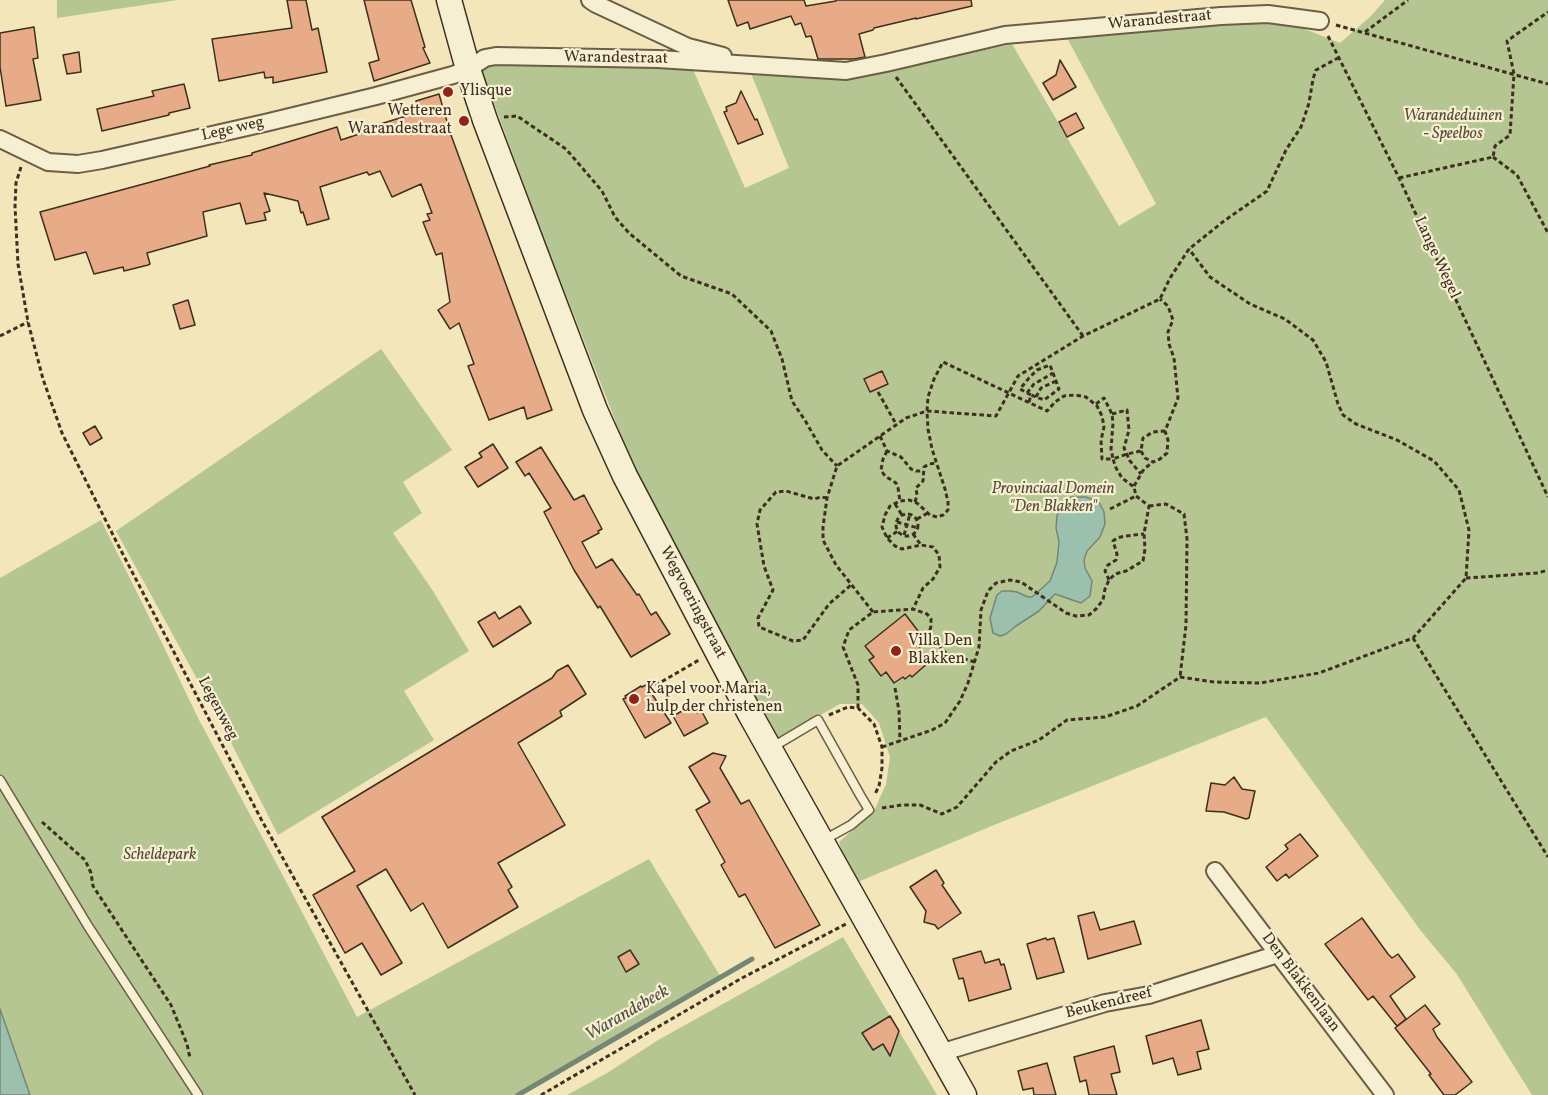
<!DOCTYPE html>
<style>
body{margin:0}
canvas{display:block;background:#f3e6ba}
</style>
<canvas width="1548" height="1095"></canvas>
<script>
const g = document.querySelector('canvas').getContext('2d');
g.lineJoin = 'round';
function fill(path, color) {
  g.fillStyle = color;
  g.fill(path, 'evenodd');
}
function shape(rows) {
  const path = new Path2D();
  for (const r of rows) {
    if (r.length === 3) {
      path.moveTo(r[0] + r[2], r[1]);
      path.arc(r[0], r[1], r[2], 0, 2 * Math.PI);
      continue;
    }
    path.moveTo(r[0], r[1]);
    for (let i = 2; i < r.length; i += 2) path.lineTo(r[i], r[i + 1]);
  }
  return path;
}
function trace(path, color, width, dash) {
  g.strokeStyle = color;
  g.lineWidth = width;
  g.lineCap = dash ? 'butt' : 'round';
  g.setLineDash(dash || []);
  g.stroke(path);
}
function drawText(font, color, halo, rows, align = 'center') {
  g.font = font + ' Vollkorn,serif';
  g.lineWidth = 4.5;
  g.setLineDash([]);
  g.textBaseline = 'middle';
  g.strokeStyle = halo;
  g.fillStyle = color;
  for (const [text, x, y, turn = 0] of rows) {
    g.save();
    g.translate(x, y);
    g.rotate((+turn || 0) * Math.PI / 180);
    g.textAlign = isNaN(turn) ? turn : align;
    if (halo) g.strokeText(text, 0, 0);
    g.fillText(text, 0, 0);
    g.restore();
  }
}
fill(shape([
 [57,0,177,0,57,18],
 [1385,0,1548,0,1548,1095,1532,1095,1456,973,1421,931,1266,717,994,825,853,884,839,842,874,811,886,784,890,757,879,723,862,704,840,704,775,741,635,471,543,236,481,68,516,59,691,65,745,188,789,168,750,71,852,79,1012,44,1119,226,1156,204,1066,36,1193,28,1277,18,1340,43,1371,16],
 [381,349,452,450,403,482,422,513,393,533,433,591,469,651,404,691,434,740,278,835,220,721,116,531],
 [101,520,162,643,198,718,281,872,357,1017,649,859,722,979,515,1095,30,1095,0,1009,0,578],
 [843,937,937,1095,567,1095,607,1073,660,1039]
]), '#b6c693');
const water = shape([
 [1071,497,1086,497,1099,502,1104,512,1105,524,1100,537,1087,551,1084,560,1085,568,1092,581,1090,596,1081,603,1055,594,1039,611,1016,626,1006,634,1000,636,993,633,990,618,997,595,1002,591,1010,591,1017,592,1028,597,1032,597,1050,581,1057,562,1059,542,1056,528,1057,516,1061,505,1071,497],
 [0,1009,30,1095,0,1095,0,1009]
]);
fill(water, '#9bc0ae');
trace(water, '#768675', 1.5);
trace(shape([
 [518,1095,752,959]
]), '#768675', 5);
const building = shape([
 [287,0,306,0,312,30,318,28,327,72,273,83,273,77,265,78,264,72,219,81,212,39,292,28,287,0],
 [364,0,411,0,425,47,423,48,430,63,374,81,369,63,379,60,364,0],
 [728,0,804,0,806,6,836,1,836,0,971,0,972,6,916,19,916,18,912,19,874,28,873,30,859,34,865,57,854,59,818,59,811,36,806,37,801,23,795,25,791,16,750,29,748,22,737,26,728,0],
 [34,27,38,58,33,59,41,100,6,106,0,67,0,33,34,27],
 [79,52,81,72,67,74,63,55,79,52],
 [1060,60,1076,87,1053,100,1043,83,1056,75,1060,60],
 [184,84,190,108,169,113,169,115,102,131,97,109,154,96,152,91,184,84],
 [741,91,755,120,757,119,763,134,738,144,724,112,727,111,726,107,736,103,741,91],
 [439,94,451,135,552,410,527,419,524,407,489,420,468,366,474,364,459,323,450,329,438,310,450,302,442,253,436,255,423,222,430,220,427,214,432,213,421,184,392,197,380,171,369,175,367,172,320,187,329,219,307,225,303,212,301,213,298,201,264,193,270,211,264,213,266,220,246,224,240,203,203,212,207,236,147,253,150,264,148,265,124,271,123,267,94,274,86,252,55,260,40,212,210,166,209,165,252,155,252,153,337,127,341,140,374,129,374,126,419,112,416,101,439,94],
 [1076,113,1084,128,1067,137,1059,122,1076,113],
 [188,300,195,325,180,329,173,305,188,300],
 [882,371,888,384,870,392,864,379,882,371],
 [95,426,102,438,90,445,83,433,95,426],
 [493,444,508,468,478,487,465,467,482,457,479,453,493,444],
 [541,447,574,500,584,495,602,529,598,531,599,533,582,542,596,568,612,559,637,595,639,594,651,615,656,612,670,634,631,657,600,606,598,608,574,570,544,512,551,508,529,473,525,476,516,462,541,447],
 [520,606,531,623,493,647,478,622,495,612,499,619,520,606],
 [905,614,925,640,918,645,929,662,912,677,910,675,905,679,903,677,894,683,886,672,881,676,869,660,874,657,865,646,905,614],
 [568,665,586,694,560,711,562,716,518,743,565,825,498,863,512,887,508,890,518,907,448,948,423,903,411,911,386,869,357,886,402,963,381,975,362,943,345,953,313,895,355,871,322,817,552,678,557,671,568,665],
 [646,685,671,723,645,738,623,699,626,698,625,696,641,686,642,687,646,685],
 [693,705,697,713,701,710,708,723,684,736,673,716,693,705],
 [713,753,726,756,720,768,741,804,749,800,820,925,775,948,745,894,739,897,721,865,725,862,696,810,710,802,689,767,713,753],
 [1234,777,1242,789,1255,791,1249,818,1246,819,1224,812,1206,811,1211,783,1225,785,1234,777],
 [1300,834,1318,856,1289,878,1286,874,1277,881,1266,867,1288,849,1285,845,1300,834],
 [936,870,944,883,942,885,961,913,938,929,935,925,924,922,926,911,910,887,936,870],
 [1094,912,1100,930,1134,921,1141,944,1088,959,1078,916,1094,912],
 [1362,918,1388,954,1392,958,1398,954,1415,977,1390,996,1406,1019,1397,1026,1373,996,1368,1000,1325,944,1362,918],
 [1046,938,1047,940,1054,938,1064,972,1037,979,1027,944,1046,938],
 [630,950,639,964,626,972,618,957,630,950],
 [981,951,985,963,999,959,1001,965,1004,964,1011,989,969,1001,963,978,959,979,953,959,981,951],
 [1425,1005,1440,1024,1433,1029,1437,1037,1472,1082,1455,1095,1444,1095,1429,1075,1431,1074,1395,1028,1425,1005],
 [890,1016,899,1031,890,1056,883,1044,873,1050,862,1033,890,1016],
 [1201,1020,1209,1049,1197,1052,1201,1069,1178,1075,1173,1058,1153,1064,1146,1036,1201,1020],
 [1114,1046,1120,1072,1111,1074,1117,1095,1089,1095,1086,1080,1080,1082,1074,1057,1114,1046],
 [1047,1063,1056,1095,1034,1095,1033,1088,1023,1090,1018,1071,1047,1063]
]);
fill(building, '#e8ab87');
trace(building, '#3e2f20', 1.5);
const lane = shape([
 [771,748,818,720,860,795,869,810,851,825,822,841],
 [0,780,88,926,198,1095]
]);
const street = shape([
 [590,0,596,4,688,47,723,56],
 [0,139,48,162,78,164,102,160,269,122,376,96,453,75,468,69,485,58,496,56,658,59,846,71,886,63,1005,35,1221,16,1268,14,1320,21],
 [1215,871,1385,1095],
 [940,1053,1105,1003,1149,995,1278,954]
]);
const secondary = shape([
 [449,0,468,69,485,120,595,410,625,476,750,714,964,1095]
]);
trace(lane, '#6b5d46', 11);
trace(street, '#6b5d46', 20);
trace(secondary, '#3e2f20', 27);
trace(shape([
 [1336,25,1548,84],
 [1365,32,1408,0],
 [1328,36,1399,178,1548,497],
 [896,77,1083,336],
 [504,117,517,116,566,149,602,191,615,217,629,233,681,276,732,294,771,331,782,359,792,401,806,422,822,450,837,466],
 [1493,157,1517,175,1548,233],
 [21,167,16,183,15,206,18,264,28,322,43,379,62,433,116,541,261,819,415,1095],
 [1399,178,1493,157,1495,146,1510,135,1514,74,1507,41,1548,12],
 [0,336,28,322],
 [878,392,896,424],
 [1027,393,1034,384,1053,373],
 [1036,397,1041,388,1056,381],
 [1029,402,1031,395,1020,389,1029,378,1037,370,1050,365,1059,389,1044,400,1031,395],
 [1096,404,1104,398,1112,414,1113,423,1111,449,1113,459,1127,454,1141,451,1143,438,1153,432,1165,431],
 [1112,414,1127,410,1129,430,1124,448,1130,461,1141,474],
 [880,436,887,451,901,457,911,469,916,471,923,471],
 [887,451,883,459,881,470,885,476,896,483,898,488,900,501],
 [1141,451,1145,458,1153,462,1160,459,1167,453,1168,440,1165,431,1178,398,1174,358,1169,344,1168,332,1173,320,1168,306,1160,299],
 [1134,486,1144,469,1153,462],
 [827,498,821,497,814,499,786,491,776,492,760,510,757,524,764,566,773,590,758,618,759,627,793,641,803,640,829,604,851,585],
 [915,502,917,495,916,488,923,481,924,467,929,464,936,463],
 [895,504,902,515],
 [1149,506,1166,504,1184,514,1187,539,1186,625,1180,677],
 [1110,509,1136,496],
 [907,525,11],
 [917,519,928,513],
 [897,522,918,528],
 [913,534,921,545],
 [904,535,910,514],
 [887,538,898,531],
 [1466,578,1538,573,1548,570],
 [1109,580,1105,571,1108,565,1116,560,1117,554,1113,541,1117,538,1125,536,1144,534],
 [873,612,836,565,823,540,823,527,827,498,837,466,906,418,927,411,996,416,1018,376,1083,336,1160,299,1170,278,1189,249,1224,221,1267,191,1286,150,1301,127,1309,103,1313,79,1316,70,1338,58],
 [1413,638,1548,857],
 [895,688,899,711,900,741],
 [649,689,699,660],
 [858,708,858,685,843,647,849,630,873,612,913,609,927,614,931,619,931,626,929,633,931,638,947,654,975,662],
 [829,715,848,707,858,708,874,724,882,747,882,768,879,786,875,794],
 [882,747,932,730,945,723,960,701,968,683,979,647,981,610,988,591,996,583,1010,580,1021,582,1066,613,1076,616,1089,615,1096,609,1103,600,1105,589,1109,580,1115,574,1126,571,1143,561,1145,549,1144,534,1149,506,1136,496,1134,487,1122,478,1116,468,1113,459,1102,459,1101,440,1104,427,1102,416,1097,406,1086,397,1075,395,1064,396,1055,402,1047,411,943,362,934,379,928,397,927,411,928,429,932,449,945,489,948,502,948,510,943,515,937,517,930,515,917,503,909,500,900,501,890,506,885,515,882,527,887,538,895,546,902,549,921,545,933,547,939,555,940,567,933,579,923,588,913,609],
 [882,808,902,805,920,805,942,814,957,807,996,762,1011,751,1039,740,1067,720,1105,717,1137,706,1180,677,1214,682,1260,683,1319,673,1413,638,1466,578,1469,530,1459,490,1434,461,1397,440,1356,424,1343,415,1338,404,1326,362,1313,340,1285,319,1250,304,1210,277,1189,249],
 [42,822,85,860,91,873,93,886,171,1005,187,1044,190,1058],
 [541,1095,742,978,846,924]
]), '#3e2f20', 3, [4.5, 3]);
trace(lane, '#f7efd2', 8);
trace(street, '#f7efd2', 16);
trace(secondary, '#f7efd2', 24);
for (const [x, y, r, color] of [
 [448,92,6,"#8f2418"],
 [464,121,6,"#8f2418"],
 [896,651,6,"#8f2418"],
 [634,699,6,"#8f2418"]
]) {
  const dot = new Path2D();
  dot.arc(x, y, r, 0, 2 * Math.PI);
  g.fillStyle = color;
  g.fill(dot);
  trace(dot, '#f7efd2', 2);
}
drawText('16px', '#3e2f20', '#f7efd2', [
 ["Warandestraat",1160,21,-5],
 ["Warandestraat",616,59,1],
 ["Lege weg",233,130,-13],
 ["Lange Wegel",1436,258,65],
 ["Wegvoeringstraat",692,603,62],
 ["Legenweg",217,709,62],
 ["Den Blakkenlaan",1300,983,53],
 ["Beukendreef",1109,1004,-14]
]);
drawText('16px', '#3e2f20', '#f7efd2', [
 ["Ylisque",460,92],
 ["Wetteren",452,112,"right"],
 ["Warandestraat",452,130,"right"],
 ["Villa Den",908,642],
 ["Blakken",908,660],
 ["Kapel voor Maria,",646,690],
 ["hulp der christenen",646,708]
], 'left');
drawText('italic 16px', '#564d37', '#f7efd2', [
 ["Warandeduinen",1453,117],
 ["- Speelbos",1453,135],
 ["Provinciaal Domein",1053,490],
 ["\"Den Blakken\"",1053,508],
 ["Scheldepark",160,856]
]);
drawText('italic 18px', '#555344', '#f7efd2', [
 ["Warandebeek",628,1014,-30]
]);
</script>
